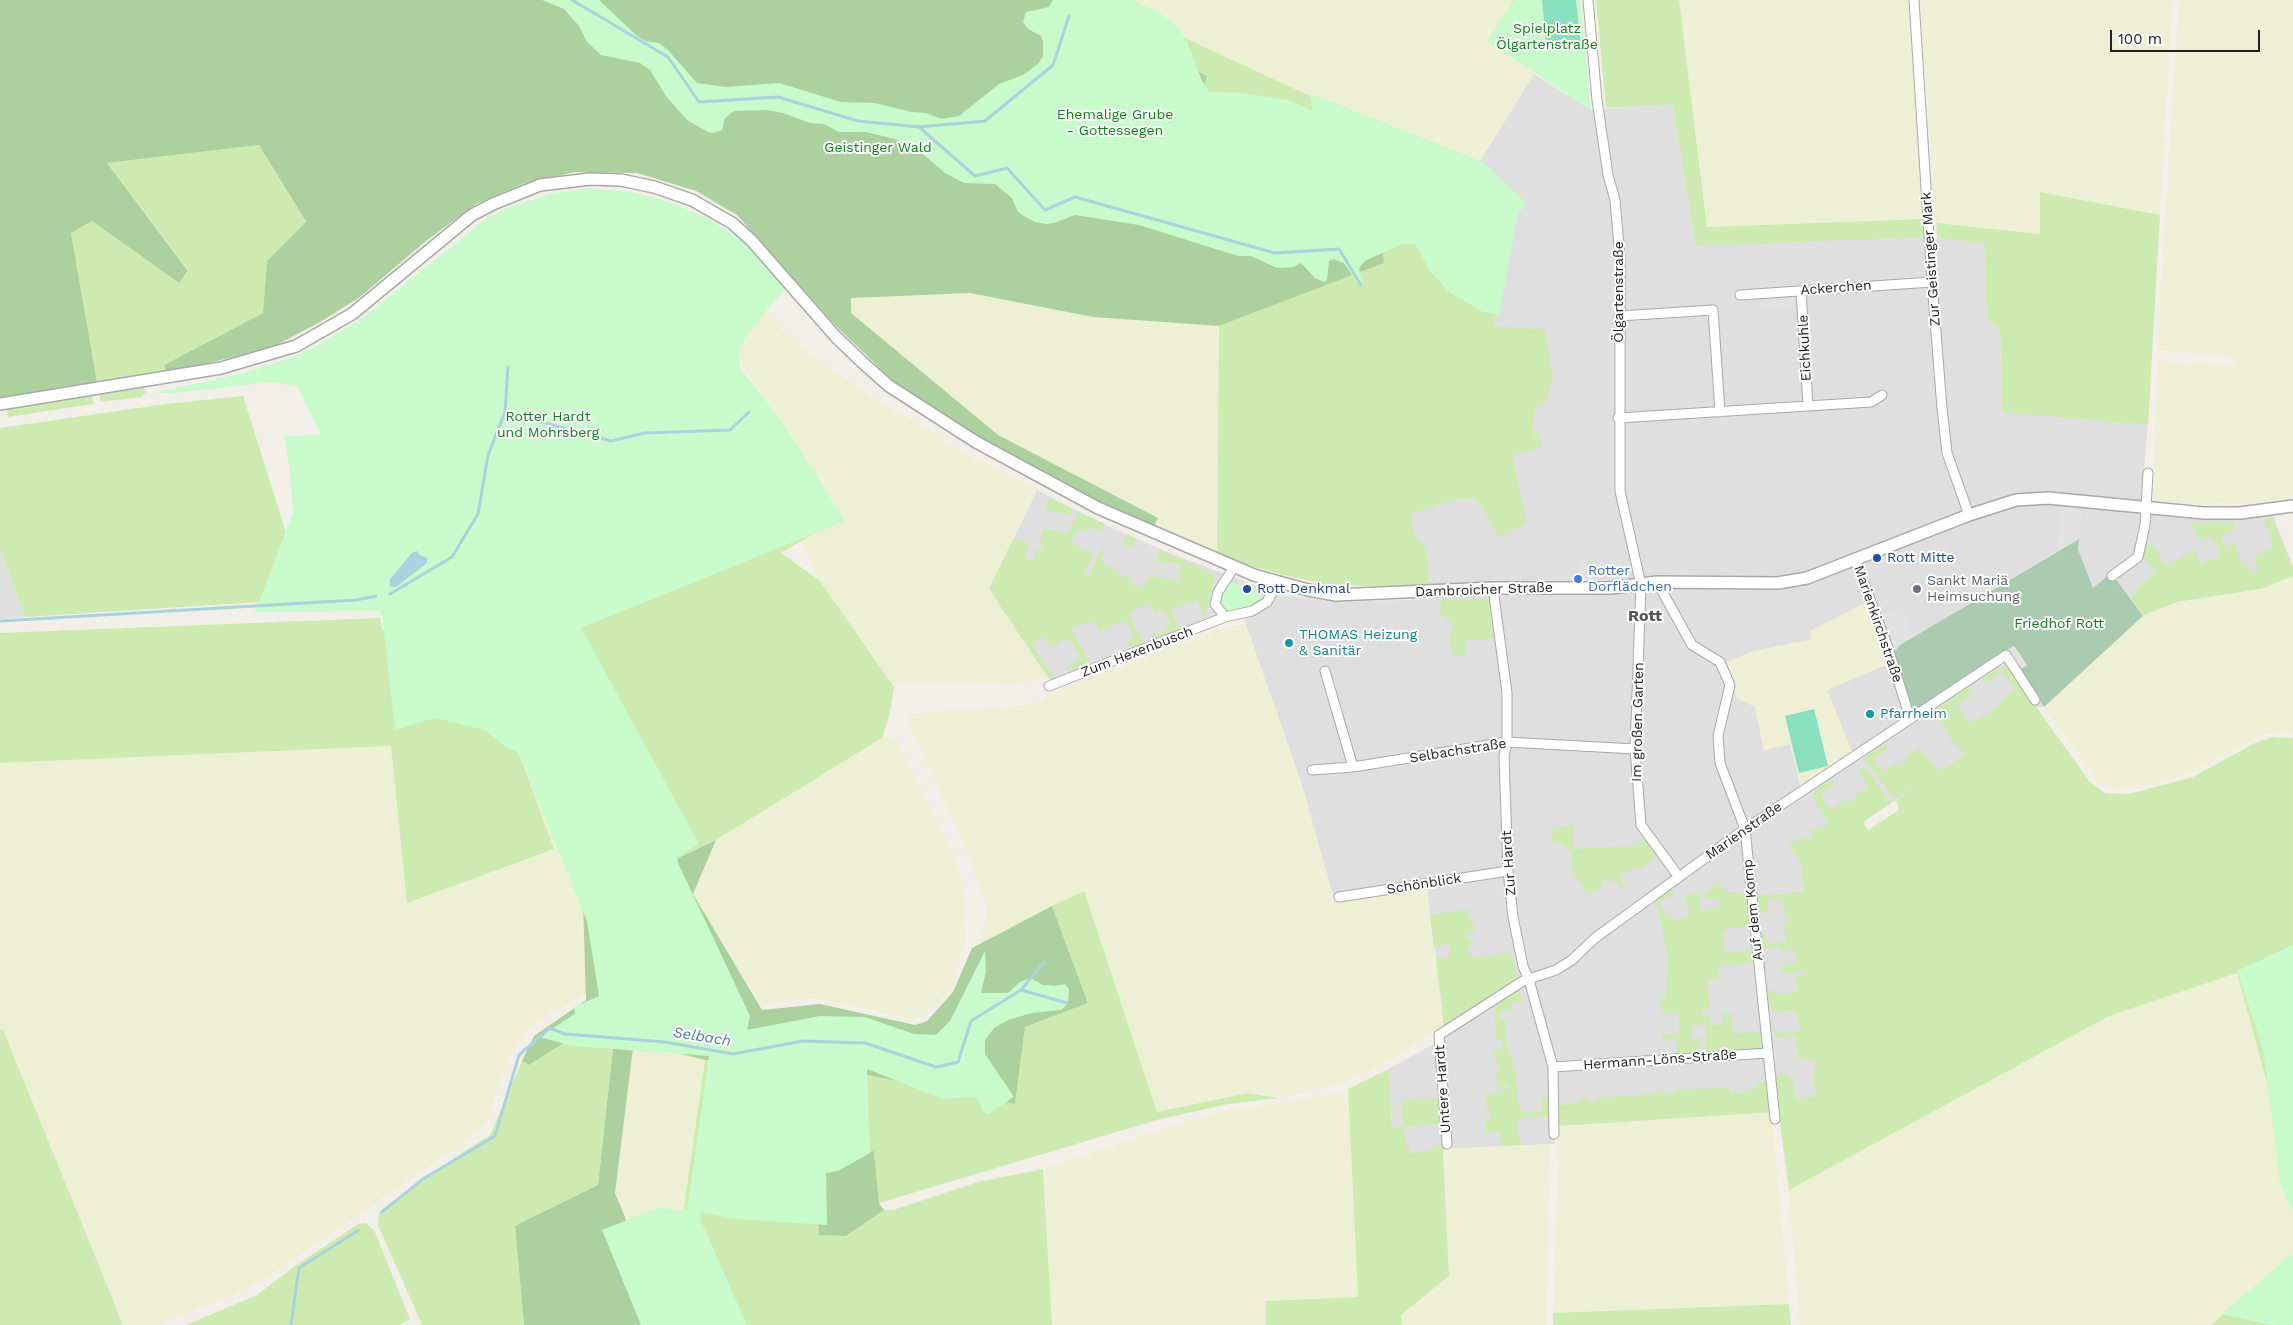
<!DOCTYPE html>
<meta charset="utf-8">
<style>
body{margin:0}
#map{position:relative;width:2293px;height:1325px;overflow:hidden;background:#f2efe9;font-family:"Work Sans",sans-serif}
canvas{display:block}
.scale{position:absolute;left:2110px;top:30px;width:150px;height:22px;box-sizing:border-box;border:2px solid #222;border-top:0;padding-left:6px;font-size:15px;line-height:18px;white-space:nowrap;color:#222;-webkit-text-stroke:4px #fff;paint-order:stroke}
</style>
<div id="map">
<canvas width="2293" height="1325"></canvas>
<div class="scale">100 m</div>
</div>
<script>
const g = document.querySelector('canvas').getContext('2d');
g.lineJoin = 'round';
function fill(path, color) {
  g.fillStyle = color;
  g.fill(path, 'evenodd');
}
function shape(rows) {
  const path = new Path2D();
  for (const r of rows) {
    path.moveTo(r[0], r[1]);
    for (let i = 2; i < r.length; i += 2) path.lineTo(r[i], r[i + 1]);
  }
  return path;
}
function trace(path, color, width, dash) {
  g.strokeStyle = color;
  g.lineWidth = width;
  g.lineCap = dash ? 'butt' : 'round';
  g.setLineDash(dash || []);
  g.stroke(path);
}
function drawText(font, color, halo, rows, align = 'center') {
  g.font = font + ' "Work Sans",sans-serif';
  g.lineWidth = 4;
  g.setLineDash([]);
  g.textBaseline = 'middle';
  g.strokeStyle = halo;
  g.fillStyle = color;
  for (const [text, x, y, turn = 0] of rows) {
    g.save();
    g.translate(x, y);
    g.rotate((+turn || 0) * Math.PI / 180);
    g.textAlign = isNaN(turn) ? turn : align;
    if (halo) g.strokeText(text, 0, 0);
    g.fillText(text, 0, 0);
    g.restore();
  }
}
fill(shape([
 [1534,74,1591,110,1673,103,1697,245,1924,237,1984,242,1987,321,2000,329,2002,411,2148,425,2140,513,2187,518,2273,515,2293,567,2293,576,2262,589,2177,602,2143,616,2111,574,2093,588,2078,549,2078,539,1900,645,2014,646,2019,671,2044,707,2035,707,1801,863,1828,1112,1555,1126,1555,1144,1443,1149,1395,1178,1389,1069,1446,1037,1427,889,1335,903,1301,782,1244,619,1228,621,1054,687,989,589,1037,490,1112,528,1177,556,1281,595,1338,602,1429,599,1427,551,1415,535,1410,514,1451,500,1476,498,1498,537,1507,532,1512,454,1539,434,1533,435,1535,406,1494,328,1516,214,1480,161],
 [1811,640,1827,690,1801,788,1790,743,1764,749,1755,707,1753,651],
 [0,549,25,617,0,619]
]), '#e0dfdf');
fill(shape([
 [1101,0,1514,0,1487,41,1534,74,1480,161,1377,127],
 [1679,0,1908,0,1923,219,1707,227],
 [1920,0,2172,0,2160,215,2040,193,2040,234,1936,223],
 [2179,0,2293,0,2293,497,2274,502,2199,504,2152,501,2158,361,2233,366,2235,360,2212,354,2157,350],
 [970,293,1093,317,1219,326,1217,553,1153,528,1158,518,998,435,851,313,851,298],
 [764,312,800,346,846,380,952,446,1037,490,989,589,1047,677,1012,684,905,681,894,687,819,580,802,541,841,518,741,362,734,337],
 [2293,576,2293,732,2279,731,2264,734,2191,772,2159,782,2127,789,2108,787,2099,782,2044,707,2143,616,2177,602,2262,589],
 [1871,600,1891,663,1827,690,1853,753,1801,788,1790,744,1764,750,1755,707,1737,698,1725,663,1753,651,1811,640,1810,631],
 [1245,624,1301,782,1335,903,1427,888,1444,1027,1365,1074,1331,1086,1278,1098,1248,1093,1157,1112,1084,891,981,946,987,908,966,849,908,721,910,714,1031,705,1067,687,1224,628],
 [477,640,583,903,586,996,564,1005,526,1030,506,1063,487,1123,468,1140,264,1280,237,1293,158,1325,123,1325,4,1029,0,1030,0,763,392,746,407,903],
 [882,738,895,738,955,858,964,896,965,943,953,987,936,1006,916,1020,816,998,758,1005,693,894,716,840],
 [2237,973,2293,1179,2293,1253,2212,1325,1800,1325,1789,1190,2109,1016],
 [633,1048,669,1051,705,1060,683,1214,627,1220,615,1193],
 [1348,1089,1358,1297,1265,1301,1266,1325,1052,1325,1043,1169,1159,1130,1215,1113,1338,1094],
 [1771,1112,1789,1304,1553,1313,1560,1126],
 [1550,1144,1546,1325,1402,1325,1401,1315,1449,1276,1443,1149]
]), '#eef0d5');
fill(shape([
 [1596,0,1679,0,1707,227,1923,219,1924,237,1696,246,1673,104,1606,108],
 [1107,2,1377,127,1516,214,1494,327,1545,329,1553,378,1545,405,1535,406,1533,435,1539,433,1542,448,1512,454,1527,524,1498,537,1476,498,1451,500,1411,514,1415,535,1427,550,1429,585,1363,586,1325,584,1284,575,1230,560,1217,553,1219,326,1383,263,1246,239,1169,56],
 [259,145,306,223,267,261,263,313,164,365,166,373,97,382,71,233,92,221,179,283,189,271,107,163],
 [2040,192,2160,215,2148,425,2002,412,2000,329,1987,321,1984,243,1937,238,1936,223,2040,234],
 [143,388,146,392,141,397,101,402,99,395],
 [92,396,93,404,8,417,7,409],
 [243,396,307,599,25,617,0,549,0,428,166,404],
 [798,448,841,518,781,553,819,580,894,687,889,717,882,738,716,840,667,863,558,583,767,451],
 [1049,498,1073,509,1070,515,1045,510],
 [1079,512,1105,524,1101,532,1090,527,1087,532,1078,529,1071,543,1094,554,1086,570,1084,570,1082,573,1087,575,1090,573,1101,550,1105,552,1101,562,1120,573,1120,577,1124,575,1132,578,1131,586,1142,588,1150,576,1178,581,1181,564,1155,562,1160,550,1216,575,1204,620,1197,600,1171,609,1179,629,1154,638,1152,634,1155,633,1157,635,1166,630,1165,627,1170,624,1162,609,1155,613,1150,603,1129,613,1143,642,1131,648,1127,642,1134,638,1125,620,1100,631,1094,621,1071,628,1090,662,1067,671,1066,667,1077,661,1076,659,1080,655,1069,640,1060,641,1052,646,1043,635,1032,644,1053,677,1049,679,989,589,1013,539,1026,541,1026,545,1029,547,1025,558,1032,561,1036,550,1045,548,1043,544,1040,545,1042,530,1047,529,1067,533],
 [2267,518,2272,518,2293,568,2293,576,2258,589,2176,602,2144,615,2130,598,2136,592,2137,588,2156,572,2139,553,2141,545,2153,545,2166,566,2195,550,2201,564,2215,558,2218,559,2220,550,2210,536,2202,541,2200,538,2198,539,2191,523,2235,522,2233,531,2221,536,2226,548,2231,546,2234,539,2242,564,2246,563,2250,573,2258,570,2254,557,2272,548,2270,531,2264,527],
 [1127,534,1136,538,1131,548,1121,543],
 [1490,599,1495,639,1466,639,1466,656,1456,657,1452,654,1449,639,1453,622,1447,621,1445,616,1440,616,1441,600],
 [380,618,382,629,477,640,554,849,407,903,391,746,0,763,0,633],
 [2006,665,2089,781,2104,793,2129,794,2193,777,2255,743,2272,737,2293,738,2293,1179,2237,973,2109,1016,1789,1190,1779,1117,1771,1112,1555,1126,1554,1105,1579,1104,1580,1098,1589,1098,1590,1103,1595,1103,1595,1098,1634,1096,1662,1092,1662,1090,1665,1090,1666,1095,1674,1094,1674,1090,1728,1088,1730,1088,1730,1093,1746,1092,1746,1090,1756,1089,1756,1082,1771,1081,1771,1076,1787,1074,1788,1079,1793,1078,1795,1099,1816,1096,1813,1070,1817,1061,1798,1058,1795,1036,1777,1038,1774,1035,1773,1029,1777,1029,1778,1033,1795,1032,1801,1028,1795,1011,1772,1012,1771,1004,1764,1004,1763,992,1774,990,1775,995,1798,992,1796,977,1808,975,1808,971,1782,973,1781,967,1796,962,1794,949,1780,951,1779,947,1757,949,1756,937,1766,935,1767,944,1786,942,1783,923,1791,922,1790,919,1785,919,1783,899,1768,901,1767,910,1770,912,1753,914,1752,896,1804,892,1801,863,1788,845,1802,837,1809,840,1814,837,1809,830,1829,824,1813,798,1815,791,1831,779,1835,784,1820,794,1831,810,1846,800,1849,803,1856,799,1854,796,1868,787,1858,771,1865,767,1890,801,1890,804,1863,822,1868,830,1899,810,1896,800,1918,785,1894,799,1864,758,1885,743,1889,749,1874,759,1883,773,1897,763,1901,767,1908,759,1906,757,1920,748,1939,771,1965,754,1951,740,1940,721,1943,718,1937,709,1968,687,1973,693,1957,704,1969,723,1989,714,2015,689,2002,672,1987,683,1984,677],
 [1574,825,1573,849,1633,846,1649,836,1662,852,1640,868,1636,869,1634,867,1623,875,1620,878,1626,887,1623,890,1615,880,1613,882,1609,877,1601,882,1602,887,1600,889,1588,893,1572,872,1572,850,1569,850,1563,844,1550,842,1554,827],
 [1713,882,1731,893,1750,892,1754,926,1727,928,1727,933,1723,934,1724,952,1756,951,1757,962,1718,966,1719,979,1707,981,1710,1009,1702,1009,1702,1016,1710,1016,1711,1025,1723,1024,1723,1014,1732,1013,1733,1033,1765,1031,1767,1052,1706,1056,1705,1025,1691,1026,1692,1040,1700,1039,1700,1057,1678,1059,1676,1040,1663,1041,1662,1034,1679,1034,1679,1013,1663,1013,1658,999,1666,999,1668,958,1658,909,1651,898,1668,886,1676,894,1659,901,1664,914,1677,920,1690,915,1684,897,1687,894,1698,893,1701,910,1720,906,1718,898,1705,900,1704,894,1713,888],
 [1084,891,1157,1112,1248,1093,1278,1098,1229,1104,1160,1119,879,1203,874,1151,846,1236,884,1210,893,1210,978,1182,1043,1169,1052,1325,670,1325,627,1220,683,1214,705,1060,867,1075,1015,1104,1025,1027,1088,1003,1052,906],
 [1470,909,1470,915,1466,917,1472,921,1476,929,1467,936,1473,942,1467,952,1476,958,1511,953,1518,979,1444,1027,1436,958,1450,956,1449,944,1434,947,1430,915],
 [1516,986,1523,1001,1512,1002,1512,1010,1500,1011,1500,1019,1505,1019,1507,1048,1512,1056,1512,1067,1515,1067,1519,1106,1521,1112,1542,1112,1541,1098,1553,1097,1553,1116,1521,1117,1521,1121,1518,1121,1519,1140,1522,1141,1522,1145,1501,1146,1500,1132,1486,1132,1485,1119,1491,1119,1489,1108,1485,1107,1485,1095,1497,1094,1497,1090,1509,1089,1509,1085,1497,1086,1496,1072,1500,1072,1500,1067,1497,1067,1497,1059,1493,1058,1492,1051,1502,1050,1501,1039,1496,1039,1494,1000],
 [3,1029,123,1325,0,1325,0,1030],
 [567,1041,613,1048,598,1185,515,1227,524,1325,422,1325,378,1225,379,1212,463,1152,490,1135,522,1061,529,1065],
 [1389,1069,1392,1128,1403,1126,1401,1100,1442,1098,1444,1123,1403,1127,1406,1147,1410,1147,1410,1153,1430,1151,1430,1147,1446,1146,1447,1149,1443,1150,1449,1276,1401,1315,1402,1325,1266,1325,1265,1301,1358,1297,1348,1089],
 [366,1223,374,1230,410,1319,399,1325,186,1325,257,1295,295,1266,358,1224],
 [1789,1304,1791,1325,1553,1325,1553,1313],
 [2223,1314,2273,1325,2212,1325]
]), '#cdebb0');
fill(shape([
 [0,0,1101,0,1169,56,1207,76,1169,206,1373,162,1384,263,1219,326,1093,317,970,293,851,298,851,313,998,435,1158,518,1153,528,1083,496,942,416,891,379,833,323,737,215,696,191,637,173,575,172,525,183,476,204,426,241,360,297,322,321,271,348,166,373,164,365,263,313,267,261,306,222,259,145,107,163,188,271,179,283,92,221,71,233,97,382,0,398],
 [716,840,693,894,762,1010,820,1004,915,1025,927,1021,953,992,972,948,1052,906,1088,1003,1025,1027,1015,1104,867,1075,705,1060,669,1051,633,1048,615,1193,670,1325,524,1325,515,1226,598,1185,613,1048,567,1041,529,1065,522,1061,534,1036,586,1000,583,903],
 [874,1151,879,1203,884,1210,846,1236,819,1235,814,1166]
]), '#add19e');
fill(shape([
 [2079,539,2078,549,2093,588,2111,573,2143,616,2044,707,2019,670,2027,665,2014,646,1916,710,1909,708,1893,654,1900,645]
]), '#aacbaf');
fill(shape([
 [542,0,599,0,637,36,646,41,659,43,668,50,697,83,726,87,779,83,841,102,875,103,911,112,926,113,942,119,959,116,999,84,1023,75,1039,63,1043,56,1043,42,1041,36,1028,29,1023,22,1026,12,1049,7,1053,0,1132,0,1160,13,1178,28,1187,41,1202,81,1210,92,1244,93,1288,100,1313,111,1309,93,1483,162,1526,203,1518,215,1499,314,1483,312,1449,292,1430,271,1415,244,1402,244,1365,261,1359,268,1362,283,1357,282,1344,263,1333,259,1329,261,1327,280,1324,282,1315,278,1301,263,1294,267,1277,268,1251,256,1238,256,1139,225,1075,215,1054,223,1046,224,1035,222,1022,215,1017,210,1012,198,995,184,964,183,945,173,916,148,895,139,866,132,839,132,824,124,810,123,783,113,766,110,734,111,725,118,722,130,713,133,708,132,687,120,666,96,650,70,640,63,601,55,587,42,579,26,564,9],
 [1514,0,1580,0,1591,110,1487,41],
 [587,188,631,192,675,204,711,220,744,243,787,287,754,325,740,346,739,356,740,368,782,422,845,521,581,628,699,844,677,857,678,863,750,1016,747,1030,820,1016,865,1017,914,1034,936,1035,950,1021,985,951,986,971,981,993,1008,993,1020,982,1030,978,1043,985,1055,986,1065,984,1069,989,1068,1004,1061,1010,1032,1013,1008,1020,994,1028,985,1040,985,1054,1014,1097,988,1114,983,1112,979,1101,973,1097,943,1099,867,1069,870,1153,838,1171,826,1173,827,1225,737,1219,700,1212,701,1221,747,1325,641,1325,602,1230,658,1208,687,1210,709,1056,574,1046,539,1037,575,1014,574,1007,599,996,587,921,518,752,506,747,485,730,435,718,395,730,382,614,379,611,255,612,293,513,290,470,284,436,321,435,298,387,272,382,173,393,154,393,240,374,288,359,311,349,364,317,487,218,507,208,554,193],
 [1231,582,1255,590,1262,595,1259,601,1246,608,1232,612,1224,609,1220,603,1223,591],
 [2293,945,2293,1212,2280,1182,2263,1049,2237,971],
 [2293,1253,2293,1325,2274,1325,2222,1314]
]), '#c8facc');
fill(shape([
 [1542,0,1576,0,1581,47,1547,51],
 [1814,709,1828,766,1799,773,1785,716]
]), '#88e0be');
fill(shape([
 [1795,298,1795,305,1761,308,1761,300],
 [2062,508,2082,511,2079,539,2056,551],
 [1580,562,1594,565,1593,583,1581,583],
 [1900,608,1914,636,1889,649,1877,616],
 [2014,646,2027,665,2019,670,2007,650]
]), '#e2e2e2');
fill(shape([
 [417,551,420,555,427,558,427,563,396,587,389,586,390,579,412,553]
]), '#aad3df');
trace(shape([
 [572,0,668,57,699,102,778,97,858,121,919,127,985,121,1053,65,1069,16],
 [919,127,975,176,1007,168,1045,210,1075,197,1275,253,1339,249,1361,285],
 [505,412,611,441,644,433,730,430,749,412],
 [390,594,452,557,478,514,488,455,505,412,508,367],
 [0,621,356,600,376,596],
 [1021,990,1044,962],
 [382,1212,423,1179,495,1136,519,1055,550,1028,565,1034,665,1042,733,1054,803,1041,865,1043,936,1067,958,1062,971,1021,1021,990,1067,1003],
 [291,1325,299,1268,359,1230]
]), '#aad3df', 3);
const minor = shape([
 [1588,0,1597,100,1608,175,1615,200,1620,257,1620,491,1641,585,1635,749,1641,825,1679,877],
 [1914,0,1932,282,1942,408,1947,453,1969,515],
 [1801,291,1808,406],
 [1740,295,1932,282],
 [1619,316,1713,310,1720,412],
 [1618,418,1871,402,1882,395],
 [1855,559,1887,645,1910,718],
 [1234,567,1218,592,1215,604,1225,617,1252,611,1267,602,1278,582],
 [2112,576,2138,557,2145,525,2148,473],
 [1657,582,1692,645,1720,662,1730,685,1718,736,1720,763,1745,829,1775,1119],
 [1493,588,1507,693,1507,742,1504,756,1508,871,1513,917,1523,966,1529,980,1553,1067,1554,1134],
 [1325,671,1353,767],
 [1049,686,1225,617],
 [1312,770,1353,767,1507,742,1635,749],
 [1339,897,1508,871],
 [1553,1067,1768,1053],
 [1447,1144,1439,1035,1523,981,1556,970,1572,960,1595,938,1745,829,2006,655,2035,700]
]);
const tertiary = shape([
 [0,404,221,368,296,346,352,314,472,215,493,204,540,185,590,179,621,180,654,187,692,200,732,223,751,240,836,337,862,362,889,386,976,442,1098,508,1254,575,1308,590,1336,595,1493,588,1611,588,1657,582,1778,583,1807,578,1969,515,2016,500,2048,498,2204,513,2240,513,2293,506]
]);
trace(minor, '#a9a9a9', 11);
trace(tertiary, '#a9a9a9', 14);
trace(minor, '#fff', 9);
trace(tertiary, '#fff', 11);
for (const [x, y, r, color] of [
 [1877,558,5,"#1a4fb4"],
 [1578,579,5,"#3f7fe0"],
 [1247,589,5,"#1a4fb4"],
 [1917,589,5,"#6b7280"],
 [1289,643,5,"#0f9aa8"],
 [1870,714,5,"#0f9aa8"]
]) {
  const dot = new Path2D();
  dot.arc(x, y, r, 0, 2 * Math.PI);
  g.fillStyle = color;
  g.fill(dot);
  trace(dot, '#fff', 2);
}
drawText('14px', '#0c8416', '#fff', [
 ["Spielplatz",1547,29],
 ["Ölgartenstraße",1547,45],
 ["Ehemalige Grube",1115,115],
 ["- Gottessegen",1115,131],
 ["Geistinger Wald",878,148],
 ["Rotter Hardt",548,417],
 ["und Mohrsberg",548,433],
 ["Friedhof Rott",2059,624]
]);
drawText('14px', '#222', '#fff', [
 ["Zur Geistinger Mark",1931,259,-94],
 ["Ackerchen",1836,288,-4],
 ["Ölgartenstraße",1619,292,-90],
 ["Eichkuhle",1805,348,-93],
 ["Dambroicher Straße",1484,590,-2],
 ["Marienkirchstraße",1878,624,71],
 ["Zum Hexenbusch",1137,652,-21],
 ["Im großen Garten",1638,722,-89],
 ["Selbachstraße",1458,751,-9],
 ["Marienstraße",1744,831,-35],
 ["Zur Hardt",1509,863,-94],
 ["Schönblick",1424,884,-9],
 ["Auf dem Komp",1753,910,-96],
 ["Hermann-Löns-Straße",1660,1060,-4],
 ["Untere Hardt",1443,1089,-94]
]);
drawText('14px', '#164399', '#fff', [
 ["Rott Mitte",1887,558],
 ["Rott Denkmal",1257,589]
], 'left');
drawText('14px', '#366cbe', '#fff', [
 ["Rotter",1588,571],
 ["Dorflädchen",1588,587]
], 'left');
drawText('14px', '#5b616d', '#fff', [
 ["Sankt Mariä",1927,581],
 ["Heimsuchung",1927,597]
], 'left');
drawText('14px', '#0d838f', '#fff', [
 ["THOMAS Heizung",1299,635],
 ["& Sanitär",1299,651],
 ["Pfarrheim",1880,714]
], 'left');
drawText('italic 15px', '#4a7aab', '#fff', [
 ["Selbach",702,1037,9]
]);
drawText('bold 16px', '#555', '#fff', [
 ["Rott",1645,616]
]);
</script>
